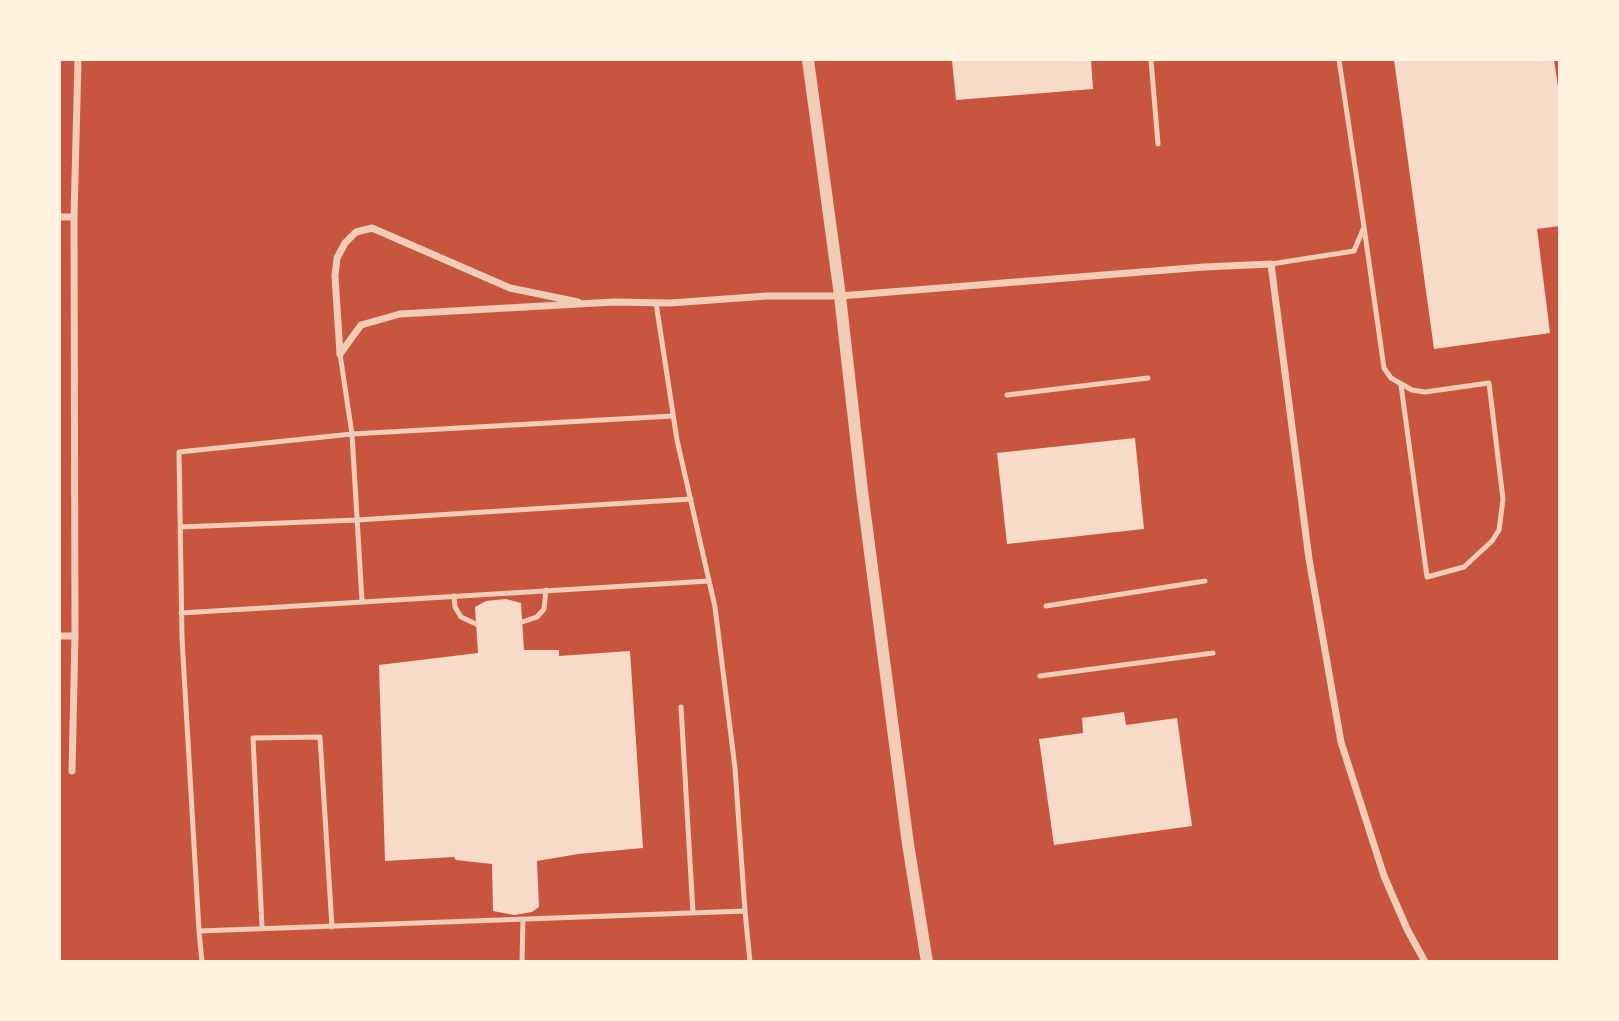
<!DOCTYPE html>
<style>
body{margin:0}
#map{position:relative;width:1619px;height:1021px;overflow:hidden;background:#c8553d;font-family:Merriweather,serif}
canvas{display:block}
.frame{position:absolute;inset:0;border:61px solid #fff3e0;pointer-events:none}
</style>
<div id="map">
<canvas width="1619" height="1021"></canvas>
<div class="frame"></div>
</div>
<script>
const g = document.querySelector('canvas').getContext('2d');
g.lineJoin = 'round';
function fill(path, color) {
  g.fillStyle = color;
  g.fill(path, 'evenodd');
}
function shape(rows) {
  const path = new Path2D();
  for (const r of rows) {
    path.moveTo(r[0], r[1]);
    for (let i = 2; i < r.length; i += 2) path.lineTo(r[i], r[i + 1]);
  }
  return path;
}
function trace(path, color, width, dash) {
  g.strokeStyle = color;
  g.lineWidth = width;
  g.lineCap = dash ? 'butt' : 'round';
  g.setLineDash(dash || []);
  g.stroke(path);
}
fill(shape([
 [952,60,1091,60,1093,89,956,100],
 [1394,60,1554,60,1560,100,1560,226,1537,229,1550,333,1434,349],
 [1135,438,1144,529,1007,544,997,453],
 [506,599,521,603,524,650,559,650,559,656,630,651,643,848,578,854,537,861,539,907,532,912,514,915,493,911,492,864,456,860,454,857,385,861,379,665,478,653,475,607,486,601],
 [1124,712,1126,725,1177,718,1192,826,1054,845,1039,739,1083,733,1082,718]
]), '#f7dbc8');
trace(shape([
 [1151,60,1158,144],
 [1364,227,1384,368,1391,378,1412,390,1425,392,1489,383,1503,499,1499,530,1492,541,1464,567,1427,577,1401,385],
 [1271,264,1354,251,1364,227,1339,60],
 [340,354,352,434,179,452,182,638,199,931,745,911,735,768,715,607,677,440,656,303],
 [1007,395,1148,378],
 [180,527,357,520,691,499],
 [454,596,455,607,461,617,476,624],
 [362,601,352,434,673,416],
 [1046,606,1205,581],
 [181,613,709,581],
 [522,622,537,617,544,609,546,590],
 [1040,676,1213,653],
 [681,707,693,913],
 [745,911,750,962],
 [262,927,253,738,320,737,332,927],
 [199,931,202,962],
 [522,962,523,919]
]), '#f1ccb7', 5);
trace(shape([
 [60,217,74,217],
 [340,354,361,325,400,314,614,302,670,303,767,296,840,296,1204,267,1271,264,1309,559,1341,742,1384,876,1407,929,1425,962],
 [340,354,335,276,337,258,345,243,356,232,372,228,510,288,578,302],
 [60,636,75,636],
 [72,771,75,636,74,217,78,60]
]), '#f1ccb7', 7);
trace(shape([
 [808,60,840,296,862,491,908,844,927,962]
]), '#f1ccb7', 12);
</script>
